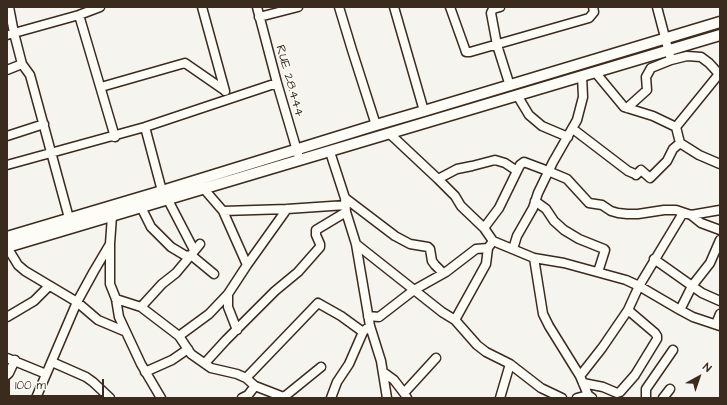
<!DOCTYPE html>
<style>
body{margin:0}
#map{position:relative;width:727px;height:405px;overflow:hidden;background:#f5f4ee;font-family:"Architects Daughter",sans-serif}
canvas{display:block}
.frame{position:absolute;inset:0;border:8px solid #3b2a1e;pointer-events:none}
.north{position:absolute;left:679px;top:357px;width:40px;height:40px;-webkit-text-stroke:3px #fdfcf7;paint-order:stroke;rotate:40deg;font-size:11px;font-weight:700;line-height:16px;text-align:center;color:#3b2a1e}
.north::after{content:'';display:block;margin:auto;width:14px;height:18px;background:#3b2a1e;clip-path:polygon(50% 0,100% 100%,50% 72%,0 100%)}
.scale{position:absolute;left:8px;top:379px;width:96px;height:18px;box-sizing:border-box;border:2px solid #3b2a1e;border-top:0;padding-left:5px;font-size:12px;line-height:14px;white-space:nowrap;color:#3b2a1e;-webkit-text-stroke:3px #fdfcf7;paint-order:stroke}
</style>
<div id="map">
<canvas width="727" height="405"></canvas>
<div class="frame"></div>
<div class="north">N</div>
<div class="scale">100 m</div>
</div>
<script>
const g = document.querySelector('canvas').getContext('2d');
g.lineJoin = 'round';
function shape(rows) {
  const path = new Path2D();
  for (const r of rows) {
    path.moveTo(r[0], r[1]);
    for (let i = 2; i < r.length; i += 2) path.lineTo(r[i], r[i + 1]);
  }
  return path;
}
function trace(path, color, width, dash) {
  g.strokeStyle = color;
  g.lineWidth = width;
  g.lineCap = dash ? 'butt' : 'round';
  g.setLineDash(dash || []);
  g.stroke(path);
}
function drawText(font, color, halo, rows, align = 'center') {
  g.font = font + ' "Architects Daughter",sans-serif';
  g.lineWidth = 3;
  g.setLineDash([]);
  g.textBaseline = 'middle';
  g.strokeStyle = halo;
  g.fillStyle = color;
  for (const [text, x, y, turn = 0] of rows) {
    g.save();
    g.translate(x, y);
    g.rotate((+turn || 0) * Math.PI / 180);
    g.textAlign = isNaN(turn) ? turn : align;
    if (halo) g.strokeText(text, 0, 0);
    g.fillText(text, 0, 0);
    g.restore();
  }
}
const minor = shape([
 [9,7,14,33,22,64,30,75,69,218],
 [202,7,225,91],
 [257,7,277,83,298,154],
 [339,7,352,50,376,125],
 [394,7,424,111],
 [450,7,465,49,466,52,470,52,589,18,594,12,593,7],
 [500,7,493,9,491,13,497,45,510,86],
 [657,7,671,60,687,56,701,57,709,63,720,75],
 [79,15,115,137],
 [259,17,298,7],
 [7,35,79,15,100,7],
 [7,70,22,64],
 [595,72,624,107,653,116,676,127],
 [101,87,185,63,224,90],
 [517,95,529,115,542,126,568,137],
 [627,108,647,90,646,77,651,68,671,60],
 [145,127,162,191],
 [573,129,628,171,635,174,636,175,641,170,650,178,667,161,673,149,680,143,699,155,720,164],
 [390,134,438,179,455,196,461,206,484,228,493,241,534,258,564,263,626,280,639,286,680,310,693,317,720,326],
 [7,136,44,124],
 [680,143,676,127,719,74],
 [330,152,345,198,346,212,356,244,370,326,381,361,387,398],
 [7,165,145,127,277,83],
 [438,179,457,169,472,166,495,160,505,163,517,171],
 [204,189,223,211,287,209,346,205],
 [345,198,395,236,410,244,428,247,430,249,432,261,435,265,443,273],
 [168,200,194,250],
 [535,201,546,209,554,221,564,230,579,239,604,249,605,250,598,272],
 [141,207,151,227,171,247,186,256,191,255,200,244],
 [691,215,701,223,720,230],
 [484,228,499,208,520,165,524,162,548,171,567,179,589,203,602,205,611,211,618,213,627,214,638,214,664,210,676,210,691,215,720,210],
 [356,244,442,312,455,320,477,345,486,352,510,364,541,388,562,398],
 [110,245,110,284,116,299,119,317,141,364,161,398],
 [7,247,18,265,25,271,77,302,98,320,124,331],
 [513,249,517,236,533,208,538,193,553,162,577,120,583,97,582,76],
 [534,258,543,314,549,326,580,376,588,395],
 [654,259,702,293,720,301],
 [247,265,287,209],
 [228,294,228,307,237,330],
 [116,299,141,307,179,336,209,314,228,294,247,265,223,211],
 [141,307,162,284,176,273,191,255,214,274],
 [680,310,692,286,710,263,720,240],
 [368,316,379,317,414,290,446,272,476,249,488,248,493,241],
 [7,317,34,301,49,286],
 [455,320,486,264,488,248],
 [716,324,720,314],
 [179,336,191,354,211,368,237,374,246,378,255,386,286,398],
 [7,358,46,374],
 [52,362,86,377,93,382,110,398],
 [205,363,226,340,275,291,298,272,320,247,320,244,316,235,316,230,346,212],
 [145,372,172,360,188,349],
 [383,372,394,380,404,393,407,398],
 [7,375,9,373,15,360],
 [580,376,602,348,628,310,639,286,683,213],
 [246,378,318,303,341,316,363,332],
 [583,383,603,387,617,393,620,392,635,375,657,339,657,336,655,333,628,310],
 [404,393,436,358],
 [284,397,321,367],
 [36,398,77,302,94,271,110,244,112,216],
 [242,398,248,395,255,386],
 [331,398,337,382,349,364,363,332,366,329],
 [500,398,510,364],
 [577,398,588,395,592,398],
 [646,398,646,389,673,350],
 [663,398,670,389]
]);
const major = shape([
 [7,237,162,191,376,125,424,111,720,22],
 [7,247,720,35]
]);
trace(minor, '#3b2a1e', 11);
trace(major, '#3b2a1e', 13);
trace(minor, '#fdfcf7', 8);
trace(major, '#fdfcf7', 10);
drawText('13px', '#3b2a1e', '#fdfcf7', [
 ["RUE 28.444",289,81,74]
]);
</script>
